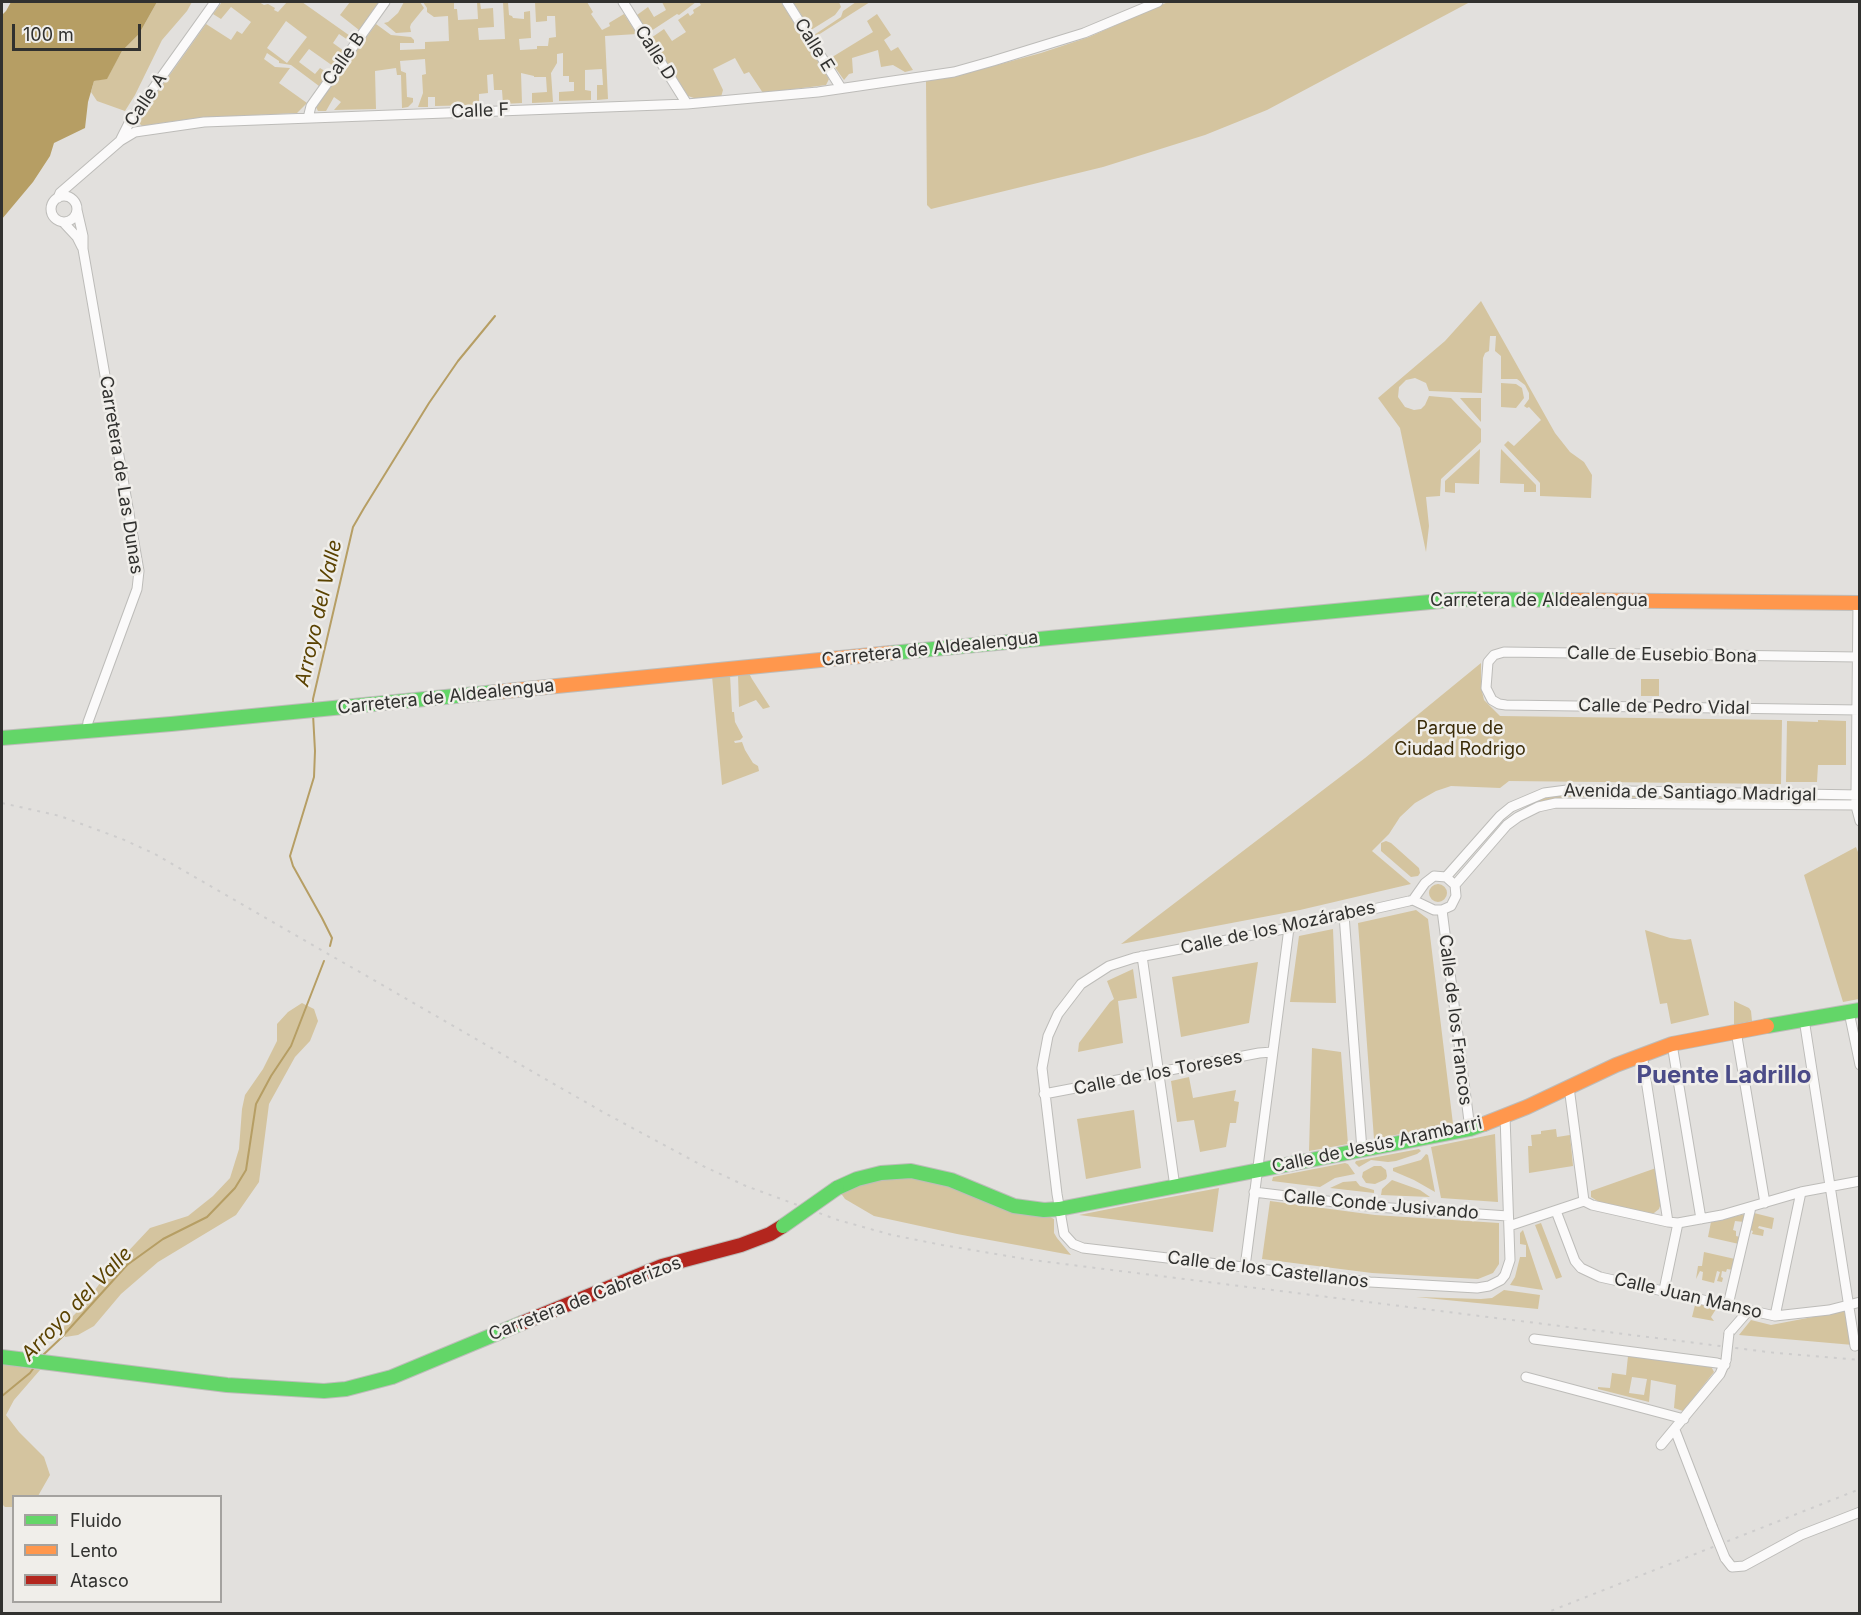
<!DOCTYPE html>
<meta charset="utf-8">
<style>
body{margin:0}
#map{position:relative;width:1861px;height:1615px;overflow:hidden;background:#e2e0dd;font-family:Inter,sans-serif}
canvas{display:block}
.frame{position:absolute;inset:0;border:3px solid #31312f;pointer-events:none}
.legend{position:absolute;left:12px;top:1495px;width:210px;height:108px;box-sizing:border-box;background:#f0eeea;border:2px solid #a4a29f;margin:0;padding:8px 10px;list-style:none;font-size:18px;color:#31312f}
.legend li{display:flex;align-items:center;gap:12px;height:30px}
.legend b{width:30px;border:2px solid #a4a29f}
.scale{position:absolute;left:12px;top:24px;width:129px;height:27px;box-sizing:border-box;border:3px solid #31312f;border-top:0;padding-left:8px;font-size:18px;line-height:21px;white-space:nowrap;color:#31312f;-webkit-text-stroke:4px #f0eeea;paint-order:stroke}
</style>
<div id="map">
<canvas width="1861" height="1615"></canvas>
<div class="frame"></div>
<ul class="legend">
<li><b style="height:8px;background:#63d668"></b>Fluido</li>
<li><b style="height:8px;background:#ff974d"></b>Lento</li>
<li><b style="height:8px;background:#b3261e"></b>Atasco</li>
</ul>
<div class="scale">100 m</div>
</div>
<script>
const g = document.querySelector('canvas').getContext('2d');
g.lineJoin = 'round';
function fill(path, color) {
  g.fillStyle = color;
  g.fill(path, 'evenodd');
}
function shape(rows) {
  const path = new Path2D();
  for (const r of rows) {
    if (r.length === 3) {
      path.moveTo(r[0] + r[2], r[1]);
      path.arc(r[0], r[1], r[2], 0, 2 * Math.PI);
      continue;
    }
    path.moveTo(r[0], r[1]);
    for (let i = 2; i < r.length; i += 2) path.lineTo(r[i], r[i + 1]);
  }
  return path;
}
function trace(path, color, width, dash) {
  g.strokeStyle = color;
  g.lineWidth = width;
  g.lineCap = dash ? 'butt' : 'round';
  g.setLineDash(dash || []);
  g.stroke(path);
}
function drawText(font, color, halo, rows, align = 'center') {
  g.font = font + ' Inter,sans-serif';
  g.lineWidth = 5;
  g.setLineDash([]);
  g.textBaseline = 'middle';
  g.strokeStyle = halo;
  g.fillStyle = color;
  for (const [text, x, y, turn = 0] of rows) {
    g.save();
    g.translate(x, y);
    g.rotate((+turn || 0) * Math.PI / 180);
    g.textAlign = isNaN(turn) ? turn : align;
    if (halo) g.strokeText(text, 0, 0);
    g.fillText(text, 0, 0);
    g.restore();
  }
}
fill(shape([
 [157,2,192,2,187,11,162,40,135,95,125,111,97,101,91,92,94,81,107,78,122,51,139,34],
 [222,2,259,2,264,5,268,4,275,8,274,10,278,12,287,2,302,2,353,38,351,42,339,34,333,43,344,51,333,66,309,49,299,62,315,74,320,68,328,73,319,86,291,65,279,63,279,61,267,53,264,59,275,67,290,68,279,83,307,103,297,113,196,118,142,126,138,122,139,118,206,24,231,40,237,31,242,34,251,22,231,7,221,19,213,14],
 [286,21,307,37,287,63,267,48],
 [350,2,376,2,378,3,359,30,340,15],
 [404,2,420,2,424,8,411,24,410,27,411,32,396,33,384,23,388,22,398,13],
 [423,2,454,2,454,9,457,9,458,20,478,19,477,2,480,2,481,9,493,8,494,27,478,28,479,40,505,39,503,2,508,2,509,15,512,16,513,18,524,19,524,12,530,11,531,38,519,39,520,50,537,49,537,46,548,46,549,38,556,37,555,16,547,16,547,21,536,22,535,2,587,2,593,12,591,14,602,30,610,26,609,23,624,14,637,34,605,36,608,99,597,100,597,85,603,85,602,69,585,70,585,90,591,91,591,100,559,101,559,92,574,91,574,82,569,82,569,76,563,76,563,53,557,54,557,63,551,73,553,102,532,103,532,93,547,92,546,77,534,77,534,76,521,73,522,103,503,104,502,90,494,90,493,74,487,75,488,93,479,94,479,105,435,106,435,97,428,97,428,107,418,107,423,93,422,75,426,74,425,59,400,61,401,71,406,73,407,97,413,98,413,102,408,107,402,108,401,75,397,75,396,68,375,71,376,109,334,110,341,102,334,97,326,111,318,111,316,107,376,24,391,35,411,37,414,40,414,43,400,43,400,50,425,49,425,42,449,41,448,16,434,17,427,12,427,8],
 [662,2,696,2,679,15,677,14,648,33,637,15,648,7,654,17,666,10],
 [699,2,781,2,829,79,826,85,763,93,749,72,744,74,735,58,713,69,723,90,721,97,697,99,688,96,651,38,664,29,672,41,686,32,678,20,688,13,690,16,694,13,693,10,701,5],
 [793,2,839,2,841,7,835,15,811,30],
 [856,2,870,2,815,37,814,35,841,17,843,11],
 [1168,2,1470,2,1267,110,1205,135,1103,167,931,209,927,205,926,81,960,75,1041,53,1089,37],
 [877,14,891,35,884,40,891,51,898,47,913,70,905,72,893,65,881,67,878,50,852,58,853,73,849,74,844,80,829,59,873,32,867,21],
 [1481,301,1555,433,1570,452,1584,462,1592,475,1591,498,1540,496,1540,483,1504,445,1508,441,1514,446,1541,420,1529,407,1527,408,1524,406,1529,399,1529,393,1525,385,1517,379,1501,379,1501,356,1495,351,1496,336,1490,336,1489,351,1485,353,1483,358,1482,393,1429,391,1426,383,1415,378,1406,380,1399,387,1398,397,1405,407,1414,410,1421,409,1425,405,1429,396,1451,398,1481,429,1481,442,1441,479,1440,496,1426,497,1429,526,1426,552,1400,428,1378,398,1445,341],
 [1501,383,1516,384,1522,388,1524,398,1516,408,1501,407],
 [1460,398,1481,398,1481,422],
 [1480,449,1479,484,1455,483,1455,493,1445,492,1445,481],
 [1501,449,1536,485,1536,492,1524,492,1524,484,1500,483],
 [1481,663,1481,687,1484,700,1500,716,1782,720,1781,784,1509,781,1500,788,1451,786,1436,791,1415,803,1400,817,1389,834,1372,851,1411,884,1300,910,1121,944,1365,758],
 [749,673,752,679,770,707,763,709,756,700,739,707,738,675],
 [730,675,732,712,734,712,735,722,743,737,740,740,734,741,735,743,742,742,745,750,753,763,758,766,759,771,722,785,712,676],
 [1641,679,1659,679,1659,696,1641,696],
 [1818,720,1846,721,1846,765,1818,765,1817,782,1786,782,1787,721,1818,722],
 [1566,795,1653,796,1653,798,1566,797,1540,802,1539,799],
 [1659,796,1839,799,1839,801,1659,799],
 [1386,841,1391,843,1419,868,1420,873,1418,876,1411,877,1381,851,1381,843],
 [1856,847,1860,857,1859,999,1843,1002,1804,875],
 [1438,893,9],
 [1416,910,1428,919,1453,1124,1374,1139,1358,923],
 [1333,929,1336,1003,1290,1002,1299,936],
 [1645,930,1670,938,1685,940,1691,939,1709,1015,1671,1024,1667,1003,1660,1004],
 [1258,962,1249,1023,1181,1037,1172,977],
 [1133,969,1137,998,1118,1001,1123,1043,1078,1052,1079,1043,1110,1002,1114,999,1107,981],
 [1734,1001,1749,1008,1751,1011,1752,1021,1734,1025],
 [302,1003,314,1009,318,1021,310,1041,295,1057,269,1104,259,1182,236,1215,158,1262,121,1294,94,1326,78,1335,65,1337,63,1330,65,1324,83,1306,106,1275,150,1228,188,1216,213,1196,230,1178,239,1149,242,1109,245,1095,263,1069,277,1041,277,1024,288,1012],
 [1312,1048,1341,1052,1348,1144,1309,1151],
 [1189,1077,1193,1098,1236,1090,1234,1101,1239,1102,1236,1123,1230,1123,1226,1147,1200,1152,1194,1120,1177,1122,1171,1081],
 [1134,1110,1141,1168,1086,1179,1077,1119],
 [1556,1129,1557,1137,1570,1135,1573,1166,1529,1173,1528,1146,1532,1146,1531,1135,1541,1134,1541,1131],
 [1495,1134,1498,1202,1441,1198,1431,1147],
 [1419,1149,1421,1151,1417,1154,1396,1161,1388,1162,1371,1160,1359,1167,1355,1163,1356,1161],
 [1426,1154,1428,1155,1435,1192,1414,1180,1393,1171,1393,1168,1421,1160],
 [1345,1163,1348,1164,1355,1174,1335,1178,1320,1187,1272,1181,1273,1177],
 [1374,1166,1381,1166,1386,1170,1387,1176,1386,1179,1375,1184,1366,1183,1362,1177,1363,1172],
 [1656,1168,1661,1203,1659,1209,1654,1213,1650,1214,1599,1202,1591,1197,1591,1191],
 [893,1177,931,1179,1048,1216,1054,1219,1054,1233,1057,1238,1071,1255,957,1234,874,1216,845,1199,840,1192,852,1187],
 [1392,1180,1420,1190,1430,1197,1381,1195,1382,1189],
 [1356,1181,1360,1186,1374,1190,1374,1193,1330,1188,1343,1182],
 [1219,1188,1213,1232,1079,1215,1139,1203],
 [1270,1201,1375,1215,1499,1223,1499,1264,1493,1273,1478,1279,1372,1273,1262,1259],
 [1754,1213,1774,1218,1772,1229,1759,1226,1758,1228,1764,1230,1763,1236,1752,1234,1753,1231,1750,1230],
 [1745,1214,1744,1222,1735,1221,1733,1230,1736,1231,1736,1236,1740,1237,1739,1244,1708,1237,1711,1222],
 [1541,1223,1562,1277,1556,1279,1535,1225],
 [1523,1230,1543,1290,1510,1285,1515,1277,1520,1257,1526,1257,1526,1245,1520,1244,1520,1233],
 [1704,1252,1735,1259,1733,1270,1727,1269,1726,1272,1722,1271,1721,1277,1723,1278,1722,1282,1717,1281,1720,1272,1717,1271,1714,1283,1702,1280,1703,1272,1700,1271,1696,1279,1698,1266,1702,1266],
 [1504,1290,1540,1295,1538,1309,1416,1297,1481,1299,1492,1298],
 [1696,1301,1718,1306,1711,1317,1714,1321,1692,1317],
 [1849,1310,1853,1345,1739,1335,1751,1320,1771,1325],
 [1628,1356,1711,1366,1714,1372,1683,1411,1674,1408,1676,1385,1651,1380,1649,1402,1598,1389,1598,1387,1610,1388,1612,1373,1626,1375],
 [1632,1377,1647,1379,1644,1395,1629,1393],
 [2,1364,40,1370,14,1400,6,1415,19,1432,44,1457,50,1475,38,1496,14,1496,13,1507,5,1507,2,1504]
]), '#d4c49f');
fill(shape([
 [11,2,157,2,139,34,122,51,107,79,94,81,88,102,85,128,54,143,50,156,33,182,2,219,2,15,6,11]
]), '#b69e64');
trace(shape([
 [313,705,313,699,353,527,364,508,429,403,458,361,495,316],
 [313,714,315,751,314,777,290,856,293,866,322,918,332,938,330,946],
 [42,1356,61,1338,127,1265,163,1239,207,1217,235,1188,246,1170,256,1104,271,1076,291,1046,324,961],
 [2,1396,30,1373,35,1366]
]), '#b69e64', 2);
const street = shape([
 [623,2,687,104],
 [787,2,841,88],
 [308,118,311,106,385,2],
 [120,141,130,121,215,2],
 [64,209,13],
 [58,198,60,193,120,141,135,132,204,122,687,104,818,92,954,72,993,61,1084,33,1158,2],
 [77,210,83,236,83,249,139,571,137,589,88,722,87,730],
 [63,222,77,237,82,247],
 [1858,603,1856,794,1856,806,1860,821],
 [1858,657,1504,652,1494,655,1488,662,1486,688,1492,700,1499,704,1506,705,1860,710],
 [1446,877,1500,816,1511,807,1544,793,1567,790,1860,795],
 [1455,885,1507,825,1518,817,1538,807,1556,803,1860,805],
 [1413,900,1425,883,1434,876,1446,877,1455,885,1456,896,1451,906,1442,910,1434,910,1413,900,1409,901,1289,928,1134,958,1109,966,1081,984,1058,1014,1048,1036,1042,1068,1057,1194,1064,1234,1073,1244,1083,1248,1370,1282,1477,1288,1489,1286,1501,1280,1505,1275,1510,1260,1505,1116],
 [1442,910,1470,1129],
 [1344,915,1362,1150],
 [1142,956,1175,1187],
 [1849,1012,1860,1065],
 [1804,1019,1855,1346],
 [1736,1031,1765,1203],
 [1672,1044,1701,1219],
 [1642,1054,1668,1222],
 [1569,1087,1584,1201],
 [1044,1094,1259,1053,1272,1052],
 [1254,1192,1376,1207,1508,1216],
 [1556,1211,1575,1261,1581,1268,1600,1277,1775,1316,1829,1310,1860,1302],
 [1509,1226,1584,1201,1592,1205,1668,1222,1678,1223,1722,1215,1801,1192,1860,1181],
 [1245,1267,1289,928],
 [1664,1290,1678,1223],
 [1728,1305,1751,1207],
 [1775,1316,1801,1192],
 [1729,1333,1749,1310],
 [1534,1339,1717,1363,1725,1365],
 [1526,1377,1684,1419],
 [1675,1430,1712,1526],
 [1661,1445,1720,1374,1726,1360],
 [1725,1558,1732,1567,1744,1566,1801,1535,1860,1512]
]);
const fast = shape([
 [891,653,1462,599,1566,600],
 [2,738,171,724,496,692],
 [1767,1026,1860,1010],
 [837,1188,857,1179,881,1173,911,1171,951,1180,1014,1206,1044,1210,1059,1209,1470,1129,1484,1124],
 [2,1357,227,1385,324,1391,346,1389,392,1377,522,1323]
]);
const slow = shape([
 [1566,600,1860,603],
 [496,692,891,653],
 [1484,1124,1527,1107,1616,1065,1672,1044,1767,1026]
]);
const jam = shape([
 [522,1323,662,1266,741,1245,770,1234,783,1226]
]);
trace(street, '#bdbcb9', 11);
trace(fast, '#bdbcb9', 16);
trace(slow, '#bdbcb9', 16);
trace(jam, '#bdbcb9', 16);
trace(street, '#fbfafa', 9);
trace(fast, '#63d668', 14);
trace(slow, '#ff974d', 14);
trace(jam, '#b3261e', 14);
trace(shape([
 [2,803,60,816,122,839,153,853,601,1111,703,1166,746,1186,838,1220,892,1235,942,1245,1032,1260,1776,1353,1860,1360],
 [1543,1614,1860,1489]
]), '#cecdcd', 2, [3, 6]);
const streetBridge = shape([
 [1726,1360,1729,1333],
 [1712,1526,1725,1558]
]);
const fastBridge = shape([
 [783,1226,837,1188]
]);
trace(streetBridge, '#bdbcb9', 11, []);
trace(fastBridge, '#bdbcb9', 16, []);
trace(streetBridge, '#fbfafa', 9);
trace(fastBridge, '#63d668', 14);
drawText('18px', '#31312f', '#f0eeea', [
 ["Calle E",814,45,58],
 ["Calle D",655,53,58],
 ["Calle B",344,59,-55],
 ["Calle A",146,100,-56],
 ["Calle F",480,111,-2],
 ["Carretera de Las Dunas",121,475,81],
 ["Carretera de Aldealengua",1539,601],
 ["Carretera de Aldealengua",930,649,-6],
 ["Calle de Eusebio Bona",1662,655,1],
 ["Carretera de Aldealengua",446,697,-6],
 ["Calle de Pedro Vidal",1664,707,1],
 ["Avenida de Santiago Madrigal",1690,793,1],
 ["Calle de los Mozárabes",1278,928,-12],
 ["Calle de los Francos",1455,1020,83],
 ["Calle de los Toreses",1158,1073,-11],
 ["Calle de Jesús Arambarri",1377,1145,-12],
 ["Calle Conde Jusivando",1381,1205,5],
 ["Calle de los Castellanos",1268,1270,7],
 ["Calle Juan Manso",1688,1296,13],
 ["Carretera de Cabrerizos",585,1299,-21]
]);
drawText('18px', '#3a2b07', '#f0eeea', [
 ["Parque de",1460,729],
 ["Ciudad Rodrigo",1460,750]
]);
drawText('italic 20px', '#5a4200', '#f0eeea', [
 ["Arroyo del Valle",319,613,-77],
 ["Arroyo del Valle",77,1304,-46]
]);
drawText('bold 24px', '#4a4b88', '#f0eeea', [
 ["Puente Ladrillo",1724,1076]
]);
</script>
